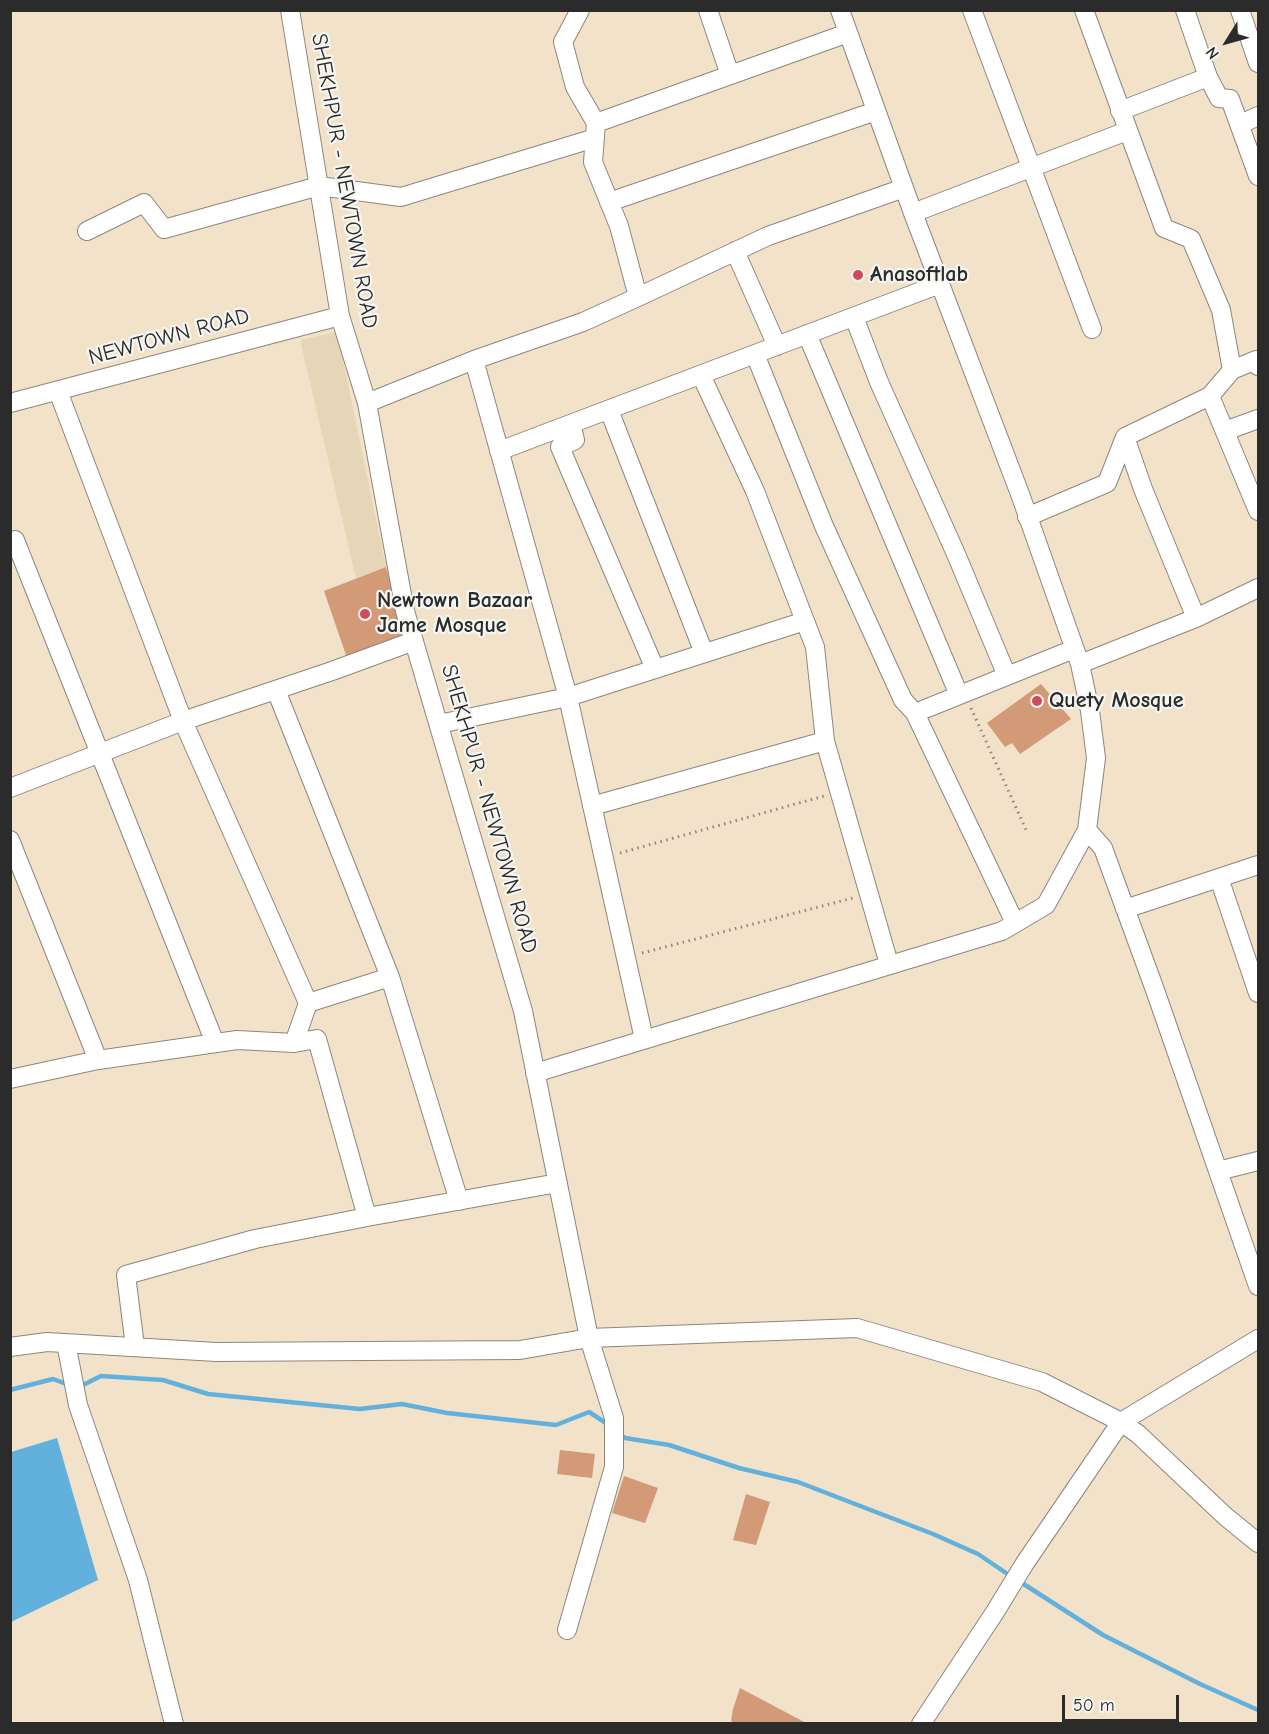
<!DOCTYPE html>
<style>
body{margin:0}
#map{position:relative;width:1269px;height:1734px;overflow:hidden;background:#f2e2c9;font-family:"Comic Neue",sans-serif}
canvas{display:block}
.frame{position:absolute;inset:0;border:12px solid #2b2b2b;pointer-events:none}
.north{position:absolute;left:1197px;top:12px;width:60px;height:60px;-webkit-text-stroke:4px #f6f6f2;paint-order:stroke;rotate:233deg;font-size:16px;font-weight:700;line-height:24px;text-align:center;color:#2b2b2b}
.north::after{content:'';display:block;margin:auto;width:21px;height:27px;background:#2b2b2b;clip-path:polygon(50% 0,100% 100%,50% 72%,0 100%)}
.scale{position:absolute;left:1062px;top:1695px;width:117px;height:27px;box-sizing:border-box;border:3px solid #2b2b2b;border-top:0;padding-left:8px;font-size:18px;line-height:21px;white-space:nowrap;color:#2b2b2b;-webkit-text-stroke:4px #f6f6f2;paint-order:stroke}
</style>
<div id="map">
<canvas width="1269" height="1734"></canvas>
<div class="frame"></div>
<div class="north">N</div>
<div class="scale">50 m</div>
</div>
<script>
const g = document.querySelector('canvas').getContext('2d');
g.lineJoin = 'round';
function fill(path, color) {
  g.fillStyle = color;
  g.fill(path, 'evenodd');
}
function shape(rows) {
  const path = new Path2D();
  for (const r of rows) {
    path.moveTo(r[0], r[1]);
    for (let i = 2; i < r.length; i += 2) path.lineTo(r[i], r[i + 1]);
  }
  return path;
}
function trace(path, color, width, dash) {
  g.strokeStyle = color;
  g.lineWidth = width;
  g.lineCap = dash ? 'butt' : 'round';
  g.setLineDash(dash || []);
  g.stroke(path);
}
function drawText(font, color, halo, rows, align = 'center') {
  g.font = font + ' "Comic Neue",sans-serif';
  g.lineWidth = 4.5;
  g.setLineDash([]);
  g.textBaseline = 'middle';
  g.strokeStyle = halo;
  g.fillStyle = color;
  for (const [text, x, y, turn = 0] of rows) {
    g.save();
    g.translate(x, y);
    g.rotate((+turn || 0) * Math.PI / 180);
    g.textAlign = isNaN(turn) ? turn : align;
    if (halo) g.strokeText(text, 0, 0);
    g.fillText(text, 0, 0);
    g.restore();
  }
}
fill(shape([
 [337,332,386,567,356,578,300,340]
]), '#e5d6b7');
fill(shape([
 [57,1438,98,1580,11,1622,11,1452]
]), '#62b1dc');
trace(shape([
 [79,1387,101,1376,163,1380,208,1394,360,1409,402,1404,447,1413,556,1425,589,1412,609,1425],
 [10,1390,53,1379,69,1385],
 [620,1434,625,1438,669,1445,739,1468,798,1482,933,1534,978,1554,1012,1577],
 [1019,1581,1103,1635,1200,1684,1258,1710]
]), '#62b1dc', 4.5);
fill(shape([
 [386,567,406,636,347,658,324,591],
 [1041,684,1071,719,1020,754,1012,743,1005,747,987,723],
 [560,1450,595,1454,592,1478,557,1474],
 [624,1476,658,1488,645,1523,612,1513],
 [746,1494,770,1502,756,1545,733,1540],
 [740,1688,808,1724,737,1724,731,1721,733,1709]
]), '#d29a76');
const minor = shape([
 [290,10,340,316,367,403,405,611,523,1011,589,1338,614,1418,614,1467,567,1630],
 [580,10,563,42,575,87,596,123],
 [708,10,730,75],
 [840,10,913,213,1020,494,1080,664,1090,711,1096,758,1087,830],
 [972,10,1092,329],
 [1084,10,1164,228,1191,239,1221,310,1232,370],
 [1185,10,1208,77,1219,98,1230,99,1258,176],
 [1240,10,1258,63],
 [1120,111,1208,77],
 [1241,124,1258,116],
 [609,202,876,111],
 [913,213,1127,131],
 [87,231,144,203,164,229,319,186,401,197,595,138],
 [735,251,777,346],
 [638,297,768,236,904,188],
 [854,317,879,382,956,554,1007,676],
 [807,334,959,695],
 [755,354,824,526,903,700,915,713],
 [474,360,583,322,638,297,619,226,593,162,596,123,848,33],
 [701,375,755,491,815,647,825,741,889,964],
 [58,391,183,721,308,1003],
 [1210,396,1258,511],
 [10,403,340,316],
 [367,403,474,360,568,697,805,621],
 [609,410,704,653],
 [571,424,575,440,560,447,655,669],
 [1225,431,1258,419],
 [1125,437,1143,489,1196,618],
 [499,451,940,284],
 [1027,517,1107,483,1125,437,1210,396,1232,370,1256,360,1258,366],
 [15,540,215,1043],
 [1080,664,1196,618,1258,588],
 [439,724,568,697,644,1039],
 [10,788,183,721,332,671,414,641],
 [592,806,825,741],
 [10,840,98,1060,10,1079],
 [1219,878,1258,993],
 [1125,909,1258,865],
 [1015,923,915,713,1074,649],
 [390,977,459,1201],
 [98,1060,237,1040,294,1043,308,1003,390,977,276,690],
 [535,1073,1002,931,1046,905,1087,830,1103,848,1155,990,1258,1286],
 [1218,1171,1258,1161],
 [367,1217,558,1183],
 [66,1343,78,1405,138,1580,174,1724],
 [10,1347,47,1342,216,1352,520,1350,589,1338,857,1328,1042,1382,1121,1422,1138,1434,1225,1516,1258,1543],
 [135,1347,126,1275,255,1239,367,1217,317,1039,294,1043],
 [921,1724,995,1612,1025,1563,1121,1422,1258,1339]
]);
trace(minor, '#8e867a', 20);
trace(shape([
 [971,708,1027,832],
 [620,853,824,796],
 [642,953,853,898]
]), '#8e867a', 3, [1.5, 4.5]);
trace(minor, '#fff', 18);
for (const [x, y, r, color] of [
 [858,275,6,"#d1495b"],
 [365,614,6,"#d1495b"],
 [1037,701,6,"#d1495b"]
]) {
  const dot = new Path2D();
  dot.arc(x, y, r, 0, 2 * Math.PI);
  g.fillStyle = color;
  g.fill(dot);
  trace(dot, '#f6f6f2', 2);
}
drawText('22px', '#2b2b2b', '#f6f6f2', [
 ["SHEKHPUR - NEWTOWN ROAD",344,181,80],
 ["NEWTOWN ROAD",169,337,-15],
 ["SHEKHPUR - NEWTOWN ROAD",489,809,74]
]);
drawText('bold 22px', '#2b2b2b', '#f6f6f2', [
 ["Anasoftlab",870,275],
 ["Newtown Bazaar",377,601],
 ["Jame Mosque",377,626],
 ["Quety Mosque",1049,701]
], 'left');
</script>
